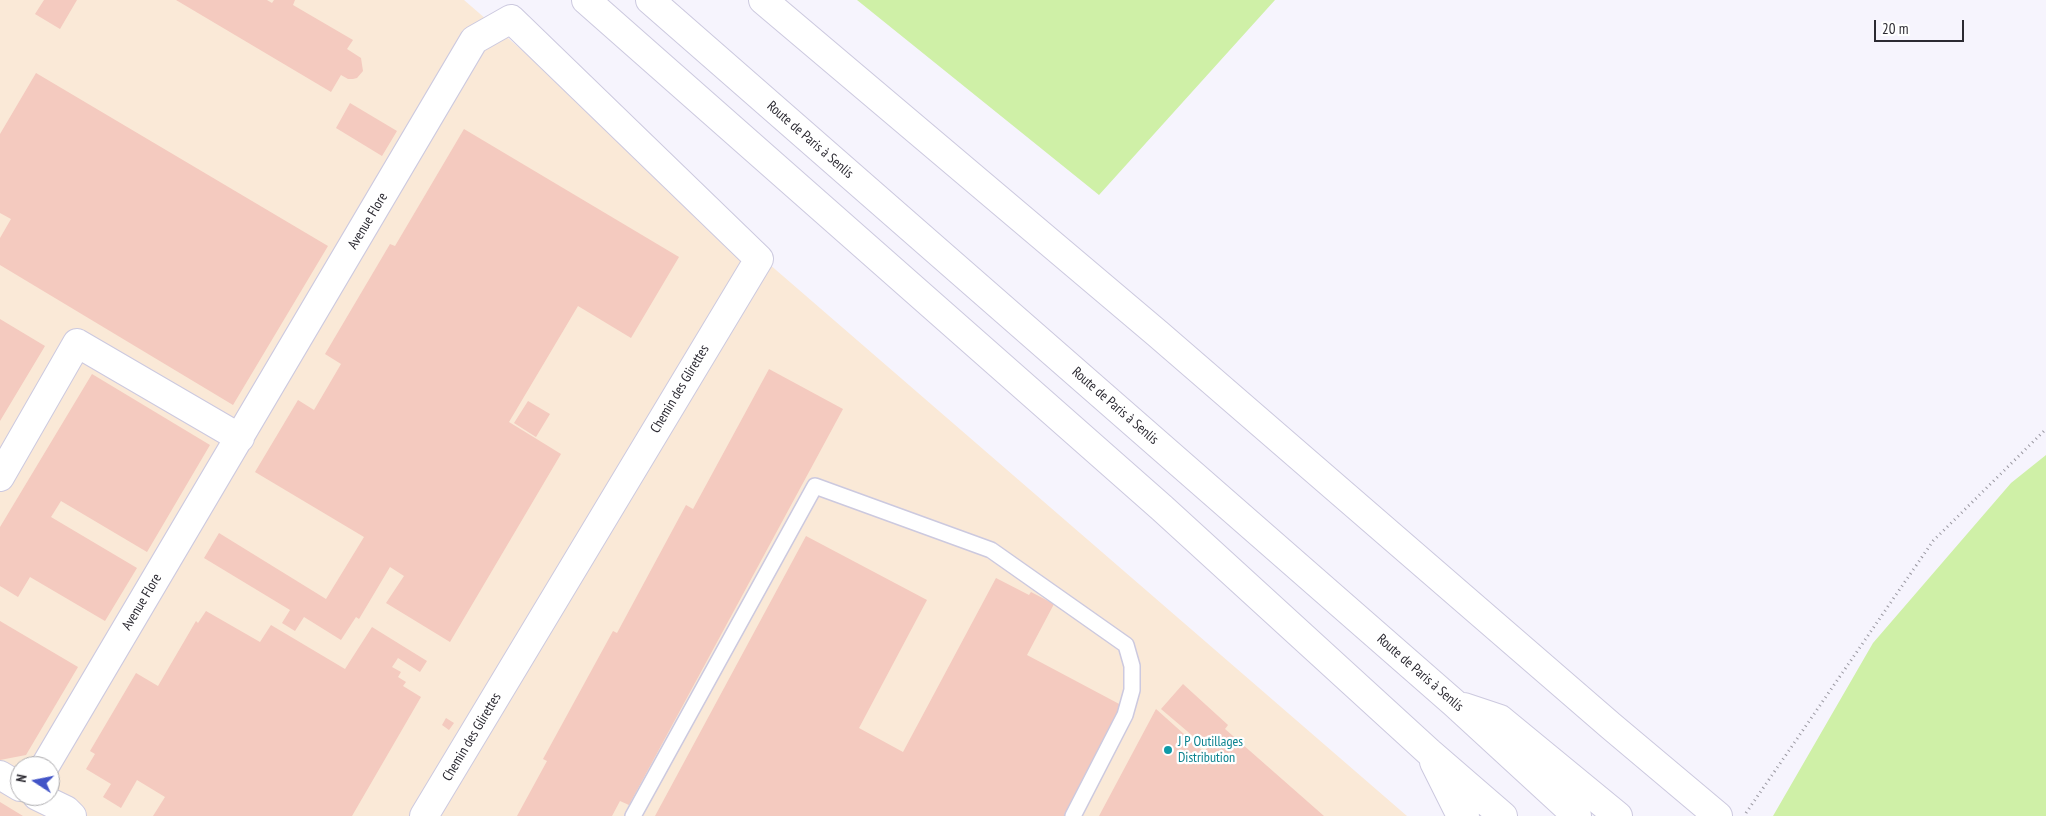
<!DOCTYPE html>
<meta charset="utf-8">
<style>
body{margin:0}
#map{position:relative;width:2046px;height:816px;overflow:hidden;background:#f6f4fd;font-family:"PT Sans Narrow",sans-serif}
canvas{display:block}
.north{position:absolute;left:10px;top:756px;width:50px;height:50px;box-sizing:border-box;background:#fff;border:1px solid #abaaad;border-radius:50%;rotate:281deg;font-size:14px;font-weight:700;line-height:20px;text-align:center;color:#2c2a32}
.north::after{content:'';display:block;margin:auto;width:18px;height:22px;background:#4254c7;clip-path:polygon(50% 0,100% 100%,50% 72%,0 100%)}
.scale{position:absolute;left:1874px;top:20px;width:90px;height:22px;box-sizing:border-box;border:2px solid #2c2a32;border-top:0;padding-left:6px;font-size:15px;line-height:18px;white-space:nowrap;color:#2c2a32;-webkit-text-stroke:4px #fff;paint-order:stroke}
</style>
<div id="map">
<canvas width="2046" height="816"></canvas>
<div class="north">N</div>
<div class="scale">20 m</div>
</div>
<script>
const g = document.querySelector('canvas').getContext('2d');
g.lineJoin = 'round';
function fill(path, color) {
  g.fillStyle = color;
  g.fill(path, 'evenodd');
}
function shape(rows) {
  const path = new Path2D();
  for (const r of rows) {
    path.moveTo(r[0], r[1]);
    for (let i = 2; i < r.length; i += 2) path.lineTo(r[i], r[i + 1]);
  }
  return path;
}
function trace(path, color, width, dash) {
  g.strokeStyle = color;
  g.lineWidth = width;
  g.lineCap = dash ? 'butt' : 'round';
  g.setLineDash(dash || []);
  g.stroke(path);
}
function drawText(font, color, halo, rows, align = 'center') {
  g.font = font + ' "PT Sans Narrow",sans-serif';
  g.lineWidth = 4.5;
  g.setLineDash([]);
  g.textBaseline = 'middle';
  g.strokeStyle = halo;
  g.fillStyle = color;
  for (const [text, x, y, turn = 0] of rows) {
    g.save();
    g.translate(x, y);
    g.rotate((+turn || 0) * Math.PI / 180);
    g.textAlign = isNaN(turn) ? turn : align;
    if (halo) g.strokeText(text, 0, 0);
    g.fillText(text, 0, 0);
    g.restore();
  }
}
fill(shape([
 [0,0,464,0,1407,816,0,816],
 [20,766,50,766,50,796,20,796]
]), '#fae9d7');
fill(shape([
 [857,0,1275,0,1099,195],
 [2046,455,2046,816,1773,816,1873,643,2011,483]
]), '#cff0a7');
fill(shape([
 [44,0,77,0,60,29,35,14],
 [176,0,267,0,272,3,274,0,295,0,293,5,353,40,347,49,361,58,363,71,357,78,353,79,348,79,341,75,331,92],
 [36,73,328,246,233,405,0,265,0,238,11,219,0,213,0,134],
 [350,103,397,131,382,156,336,128],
 [464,129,679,257,631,338,578,306,509,422,561,454,450,642,386,603,404,576,390,567,359,619,356,617,341,640,304,617,295,631,282,623,290,610,204,558,219,533,326,599,364,537,255,472,298,400,314,410,341,364,325,354,390,244,395,246],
 [0,319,45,346,0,421],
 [769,369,843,409,629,805,620,801,612,816,517,816,547,761,543,759,613,631,617,633,686,505,693,509],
 [92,374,210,445,147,552,61,501,51,517,137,568,105,621,30,577,18,597,0,586,0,527],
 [528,401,550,414,536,437,514,423],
 [806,536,927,600,859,728,903,752,996,578,1029,595,1031,592,1054,604,1027,655,1123,706,1064,816,655,816],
 [206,611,260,642,271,625,345,669,372,627,427,661,420,672,398,658,392,667,401,672,398,677,406,682,403,686,421,697,352,816,153,816,165,797,137,780,121,808,103,797,111,784,86,769,95,754,90,751,136,673,158,686,196,621,198,623],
 [0,621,78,667,26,755,0,760],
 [1183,684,1228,725,1225,729,1324,816,1099,816,1156,709,1204,752,1207,748,1161,709],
 [446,718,454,723,449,730,442,725],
 [0,802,23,816,0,816]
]), '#f4cabf');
const lane = shape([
 [633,816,815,486,991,550,1126,645,1132,666,1132,690,1125,715,1073,816]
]);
const street = shape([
 [0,477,77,343,240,438],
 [45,766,474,40,511,19,759,259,424,816],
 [0,775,20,787],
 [37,796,66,810,72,816]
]);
const secondary = shape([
 [763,0,1158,334,1611,726,1718,816]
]);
const primary = shape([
 [586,0,1162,508,1429,752,1503,816],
 [650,0,1454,703,1577,816],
 [1464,707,1500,719,1618,816],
 [1434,762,1457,808,1465,816]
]);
trace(lane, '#ccc9df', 18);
trace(street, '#ccc9df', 30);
trace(secondary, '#ccc9df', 30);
trace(primary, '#ccc9df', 30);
trace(shape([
 [1746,813,1933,541,2046,429]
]), '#9a98a1', 3, [1, 4]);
trace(lane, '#fff', 15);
trace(street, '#fff', 28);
trace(secondary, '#fff', 28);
trace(primary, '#fff', 28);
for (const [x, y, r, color] of [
 [1168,750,5,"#0f9aa8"]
]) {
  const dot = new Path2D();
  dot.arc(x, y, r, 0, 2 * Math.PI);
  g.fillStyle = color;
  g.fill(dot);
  trace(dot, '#fff', 2);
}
drawText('14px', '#2c2a32', '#fff', [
 ["Route de Paris à Senlis",810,140,41],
 ["Avenue Flore",368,221,-59],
 ["Chemin des Glirettes",680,389,-59],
 ["Route de Paris à Senlis",1115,406,41],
 ["Avenue Flore",142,602,-59],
 ["Route de Paris à Senlis",1420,673,41],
 ["Chemin des Glirettes",472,737,-59]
]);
drawText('14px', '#0d838f', '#fff', [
 ["J P Outillages",1178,742],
 ["Distribution",1178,758]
], 'left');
</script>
